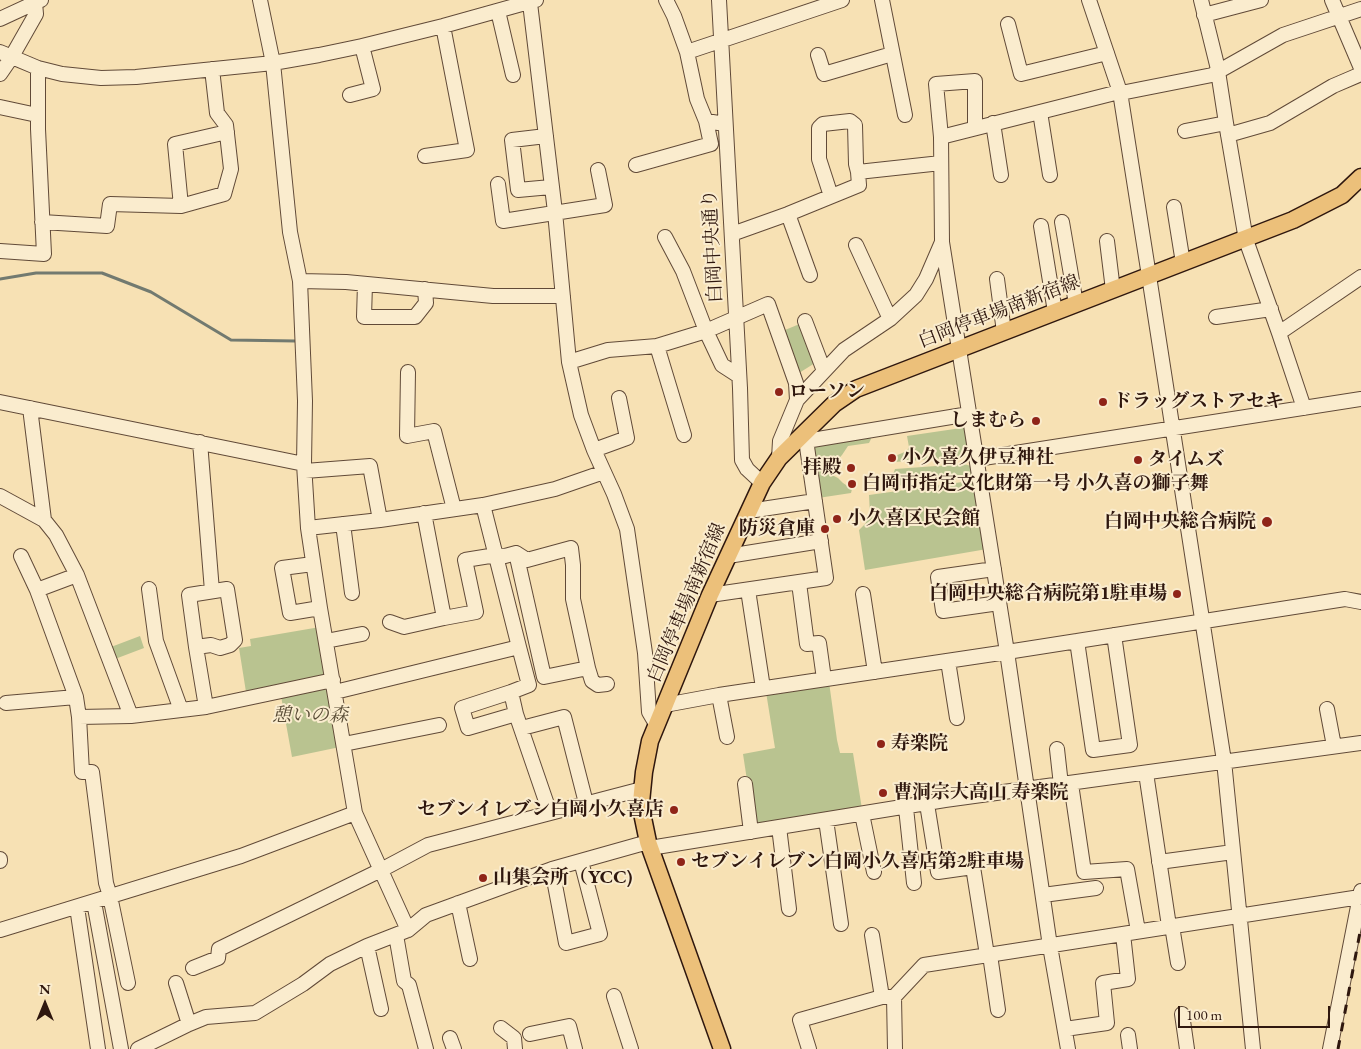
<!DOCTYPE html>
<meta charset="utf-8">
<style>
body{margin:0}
#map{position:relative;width:1361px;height:1049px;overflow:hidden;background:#f7e1b4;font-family:"EB Garamond",serif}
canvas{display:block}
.north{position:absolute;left:20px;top:979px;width:50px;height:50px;-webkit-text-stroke:4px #faecce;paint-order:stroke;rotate:0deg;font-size:14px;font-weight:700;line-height:20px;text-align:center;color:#2f170e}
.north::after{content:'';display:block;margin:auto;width:18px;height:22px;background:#2f170e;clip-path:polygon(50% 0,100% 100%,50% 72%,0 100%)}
.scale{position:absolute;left:1178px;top:1006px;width:152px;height:22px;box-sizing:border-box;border:2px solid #2f170e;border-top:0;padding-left:6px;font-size:15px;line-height:18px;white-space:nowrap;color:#2f170e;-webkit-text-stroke:4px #faecce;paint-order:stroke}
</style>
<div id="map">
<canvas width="1361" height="1049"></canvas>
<div class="north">N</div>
<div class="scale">100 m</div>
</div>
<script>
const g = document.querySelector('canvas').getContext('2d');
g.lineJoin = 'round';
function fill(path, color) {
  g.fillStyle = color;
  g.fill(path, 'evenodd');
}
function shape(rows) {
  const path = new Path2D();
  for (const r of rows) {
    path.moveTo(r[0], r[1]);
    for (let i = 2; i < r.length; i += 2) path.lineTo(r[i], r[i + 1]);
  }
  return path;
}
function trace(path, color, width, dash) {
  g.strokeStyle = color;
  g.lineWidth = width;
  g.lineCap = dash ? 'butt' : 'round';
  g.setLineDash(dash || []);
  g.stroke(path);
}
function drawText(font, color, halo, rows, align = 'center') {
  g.font = font + ' "EB Garamond","Noto Serif JP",serif';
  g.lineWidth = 4;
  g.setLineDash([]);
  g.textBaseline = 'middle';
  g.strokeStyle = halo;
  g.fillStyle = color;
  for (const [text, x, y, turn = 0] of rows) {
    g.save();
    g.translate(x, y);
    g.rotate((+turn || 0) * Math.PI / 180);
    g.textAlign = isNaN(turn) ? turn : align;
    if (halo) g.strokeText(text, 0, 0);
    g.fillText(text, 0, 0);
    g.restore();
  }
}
fill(shape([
 [802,323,815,363,799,373,785,330],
 [968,427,969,451,964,457,894,462,893,460,895,456,907,451,909,447,907,436],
 [868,435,871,439,869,443,848,446,842,455,831,467,830,471,832,475,838,478,843,483,852,489,851,493,818,498,811,449,814,444],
 [964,464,974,467,975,474,890,487,888,484,888,479,894,472,895,469],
 [977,480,987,549,865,570,859,530,865,524,870,515,869,495],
 [320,627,329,678,246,692,239,648,251,646,250,639],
 [140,636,144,648,115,659,111,647],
 [829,682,837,740,840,753,853,753,862,809,754,826,743,754,775,748,766,692],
 [330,685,340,747,292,757,281,696]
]), '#b9c390');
trace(shape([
 [0,279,36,273,102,273,151,292,231,340,296,341]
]), '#727a70', 3);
const minor = shape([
 [666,0,674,16,687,52,697,99,706,121,725,124],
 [719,0,740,388,742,460,747,469,762,483],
 [882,0,905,115],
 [1089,0,1120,92,1149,276,1224,761,1253,1049],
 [1201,0,1217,65,1226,123,1246,240,1279,333,1304,408],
 [1332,0,1361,68],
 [530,3,555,212,569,362,581,415,594,450,614,494,627,529,645,653,649,712,656,724],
 [498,11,513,75],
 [1204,15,1261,0],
 [0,19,41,0],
 [1008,24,1021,74,1107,53],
 [0,52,38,68,62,74,101,78,136,77,273,63,319,55,362,46,443,26,536,0],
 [687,52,842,0],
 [818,55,824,74,892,54],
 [0,74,11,58,36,14,35,3],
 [350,95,373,89,362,46],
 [0,107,37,115],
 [1040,112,1050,175],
 [993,123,1001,175],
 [975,128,975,81,936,84,941,137,942,242,1007,652,1050,946,1068,1049],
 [1185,131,1226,123],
 [1228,135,1270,123,1333,86,1361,74],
 [546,136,512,140,518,190,551,187],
 [941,137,1115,93,1126,92,1212,75,1283,35,1361,9],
 [425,156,467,150,443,26],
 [636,165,711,144,706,121],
 [498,184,503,221,605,205,598,170],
 [831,196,819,159,819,128,823,124,850,121,855,125,856,164,858,172],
 [181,206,175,144,227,132],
 [1174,207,1183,263],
 [788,214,810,275],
 [42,222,107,226,110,204,181,206,224,194,231,169,226,125,217,113,212,69],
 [1062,222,1076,304],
 [1041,226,1055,312],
 [732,234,788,214,859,185,858,172,941,163],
 [665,237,683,271,706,331,722,365,739,376],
 [1107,241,1113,290],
 [856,245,890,319],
 [0,251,44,254,38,129,38,68],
 [997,279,1004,332],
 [300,281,346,282,493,296,563,296],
 [365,284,364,317,415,317,426,303,425,289],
 [1216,317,1271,309],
 [805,321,824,371],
 [1279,333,1361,277],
 [657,346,684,435],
 [569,362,608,350,657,346,706,331,768,304,796,383,797,400],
 [408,372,407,436,434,431,454,509],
 [0,402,304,464],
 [30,408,44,520,56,535,77,575,131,716],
 [806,441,969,414],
 [200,442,212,591],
 [594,450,627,438,619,398],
 [779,458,780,441,797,400,844,350,890,319,916,295,926,279,942,242],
 [977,459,1361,399],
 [305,471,370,466,380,520],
 [0,496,44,520],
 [749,511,815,501],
 [424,513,444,618,476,612,465,560,496,555,505,556,516,553,527,560,571,548,573,565,573,599,588,668,544,677,516,553],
 [343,524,352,593],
 [308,528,380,520,483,505,555,489,604,472],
 [21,556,37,590,76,697],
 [728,556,821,541],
 [313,564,282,568,290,613,320,608],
 [994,569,938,577,943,611,999,603],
 [799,583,807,644,819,643,824,679],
 [149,589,156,641,181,710],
 [37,590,77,575],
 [748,590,763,688],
 [863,594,875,672],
 [710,595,826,578,805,433],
 [390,622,404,627,444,618],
 [326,641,362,634],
 [1077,641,1093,750,1130,745,1114,635],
 [196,647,211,645,220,648,230,645,235,640,227,589,189,595,196,647,206,707],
 [519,647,529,685,511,692,516,714,550,813],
 [948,661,957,718],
 [588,668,592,681,598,685,607,684],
 [335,692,519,647,483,505],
 [511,692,462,708,468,728,516,714],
 [719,695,727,737],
 [6,703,76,697,79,717,131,716,206,707,333,680],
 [665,705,719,695,1007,652,1345,599,1361,602],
 [1327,709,1334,746],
 [79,717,82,772,92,772,106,883,110,896,128,983],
 [522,728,564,717,586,803],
 [344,744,439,725],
 [1057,749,1061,785],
 [1146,773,1169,926],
 [745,784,751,832],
 [1071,784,1084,872,1127,869,1138,931],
 [927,804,938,872,973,867,987,955],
 [906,808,914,883],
 [862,814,874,872],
 [826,820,841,924],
 [779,827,789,909],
 [650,848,945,800,1361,743],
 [0,859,0,861],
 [1159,862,1233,852],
 [552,869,566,943,600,934,581,861],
 [1043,895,1096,888],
 [94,902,121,1049],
 [458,903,470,959],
 [77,907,98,1049],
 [1172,926,1178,963],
 [0,930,241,856,355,813],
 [408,930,426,915,552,869,648,842],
 [396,935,404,981,409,985,426,1049],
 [872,935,882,997],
 [367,946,381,1009],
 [990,955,998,1010],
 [193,968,218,958,219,949,381,870,428,845,642,789],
 [176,983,189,1024],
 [614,996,631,1049],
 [1182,1014,1187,1049],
 [501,1028,514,1038,515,1049],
 [1065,1029,1107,1023,1103,983,1128,979,1123,934],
 [530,1034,569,1026,575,1049],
 [1128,1035,1130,1049],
 [450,1038,454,1049],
 [138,1049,189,1024,206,1017,255,1013,303,984,330,964,367,946,408,930,355,813,320,608,308,528,304,464,305,401,300,281,290,232,273,63,260,0],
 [809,1049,800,1020,882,997,894,997],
 [895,1049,894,997,924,965,1360,897],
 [1330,1049,1361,891]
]);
const major = shape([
 [722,1049,648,842,642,813,641,802,644,772,650,741,710,595,762,483,779,458,834,404,856,389,1293,220,1342,195,1361,177]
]);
trace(minor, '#614a38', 16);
trace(major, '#2f170e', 19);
trace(minor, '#faecce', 14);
trace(major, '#ecc07a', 16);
trace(shape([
 [1338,1049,1361,927]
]), '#2f170e', 3, [9, 9]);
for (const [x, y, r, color] of [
 [779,392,5,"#8f2418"],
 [1103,402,5,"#8f2418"],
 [1036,421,5,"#8f2418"],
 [892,458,5,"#8f2418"],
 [1138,460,5,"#8f2418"],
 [851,468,5,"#8f2418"],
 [852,484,5,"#8f2418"],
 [837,519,5,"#8f2418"],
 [1267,522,6,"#8f2418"],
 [825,529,5,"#8f2418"],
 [1177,594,5,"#8f2418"],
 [881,744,5,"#8f2418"],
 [883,793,5,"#8f2418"],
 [674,810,5,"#8f2418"],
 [681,862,5,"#8f2418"],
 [483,878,5,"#8f2418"]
]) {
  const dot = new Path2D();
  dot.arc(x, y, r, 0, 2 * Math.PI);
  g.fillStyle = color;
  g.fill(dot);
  trace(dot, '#faecce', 2);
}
drawText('19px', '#2f170e', '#faecce', [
 ["白岡中央通り",713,246,-93],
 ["白岡停車場南新宿線",999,312,-21],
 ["白岡停車場南新宿線",687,603,-67]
]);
drawText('bold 19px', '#2f170e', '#faecce', [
 ["ローソン",789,392],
 ["ドラッグストアセキ",1113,402],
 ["しまむら",1026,421,"right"],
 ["小久喜久伊豆神社",902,458],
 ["タイムズ",1148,460],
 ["拝殿",841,468,"right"],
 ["白岡市指定文化財第一号 小久喜の獅子舞",862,484],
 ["小久喜区民会館",847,519],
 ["白岡中央総合病院",1256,522,"right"],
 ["防災倉庫",815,529,"right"],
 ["白岡中央総合病院第1駐車場",1167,594,"right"],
 ["寿楽院",891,744],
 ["曹洞宗大高山 寿楽院",893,793],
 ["セブンイレブン白岡小久喜店",664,810,"right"],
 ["セブンイレブン白岡小久喜店第2駐車場",691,862],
 ["山集会所（YCC)",493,878]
], 'left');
drawText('italic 19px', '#584b35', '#faecce', [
 ["憩いの森",310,716]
]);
</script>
